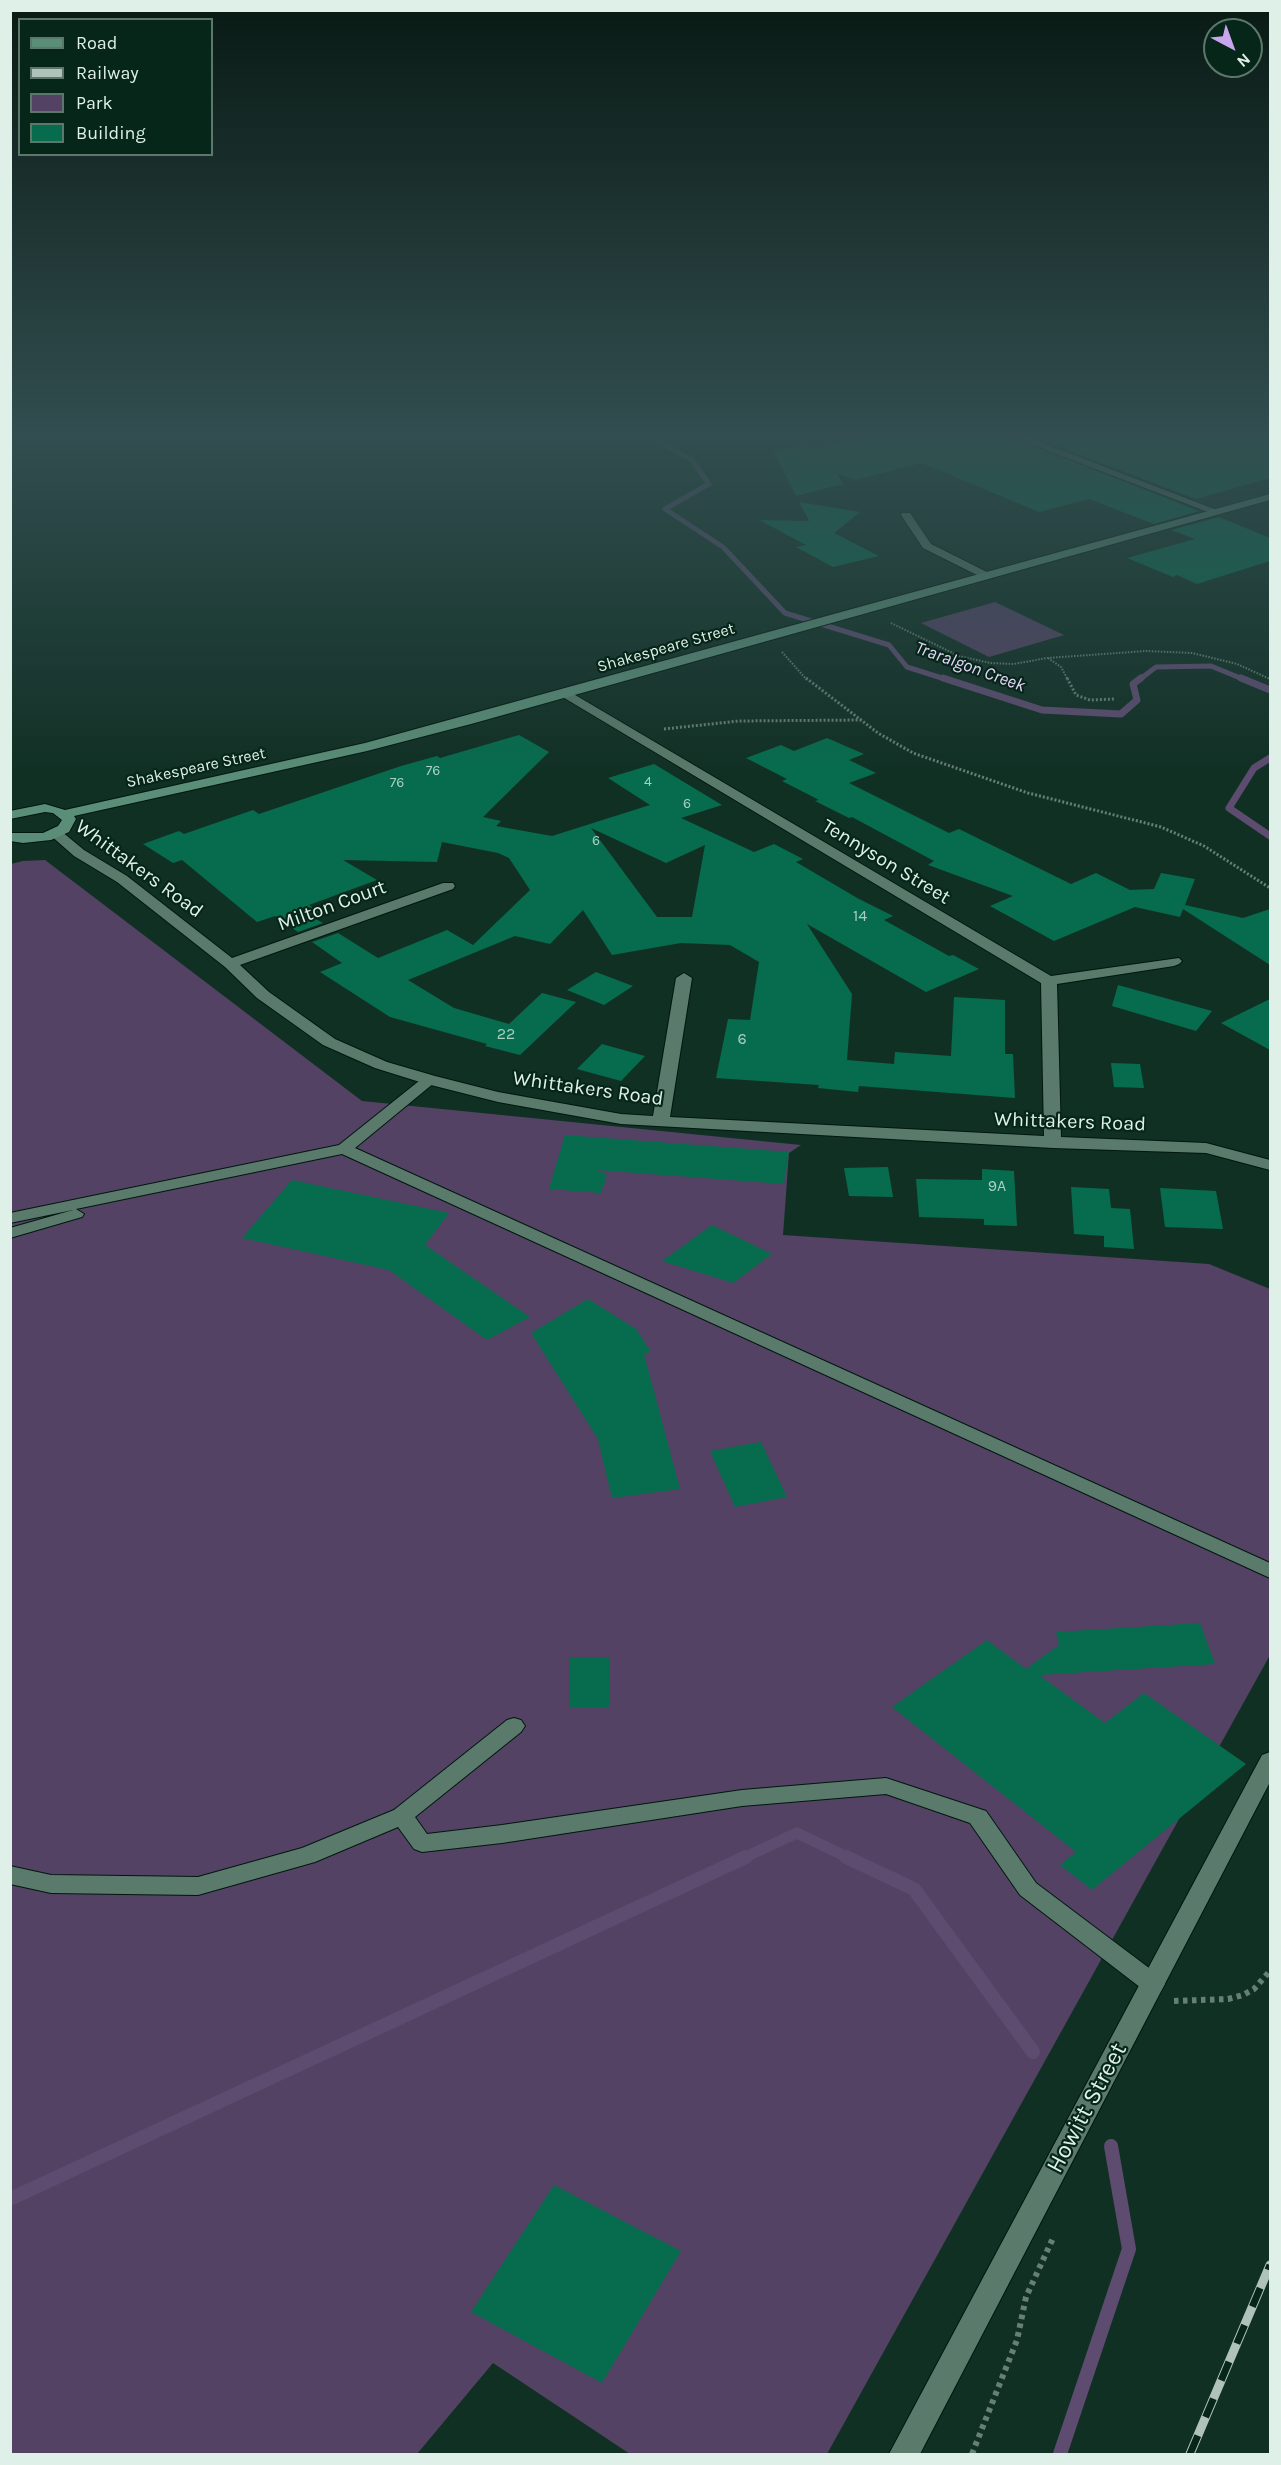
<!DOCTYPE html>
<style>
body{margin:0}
#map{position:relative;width:1281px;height:2465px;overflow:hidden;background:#113024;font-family:Karla,sans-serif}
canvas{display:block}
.frame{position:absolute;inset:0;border:12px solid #dff0e8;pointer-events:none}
.legend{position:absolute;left:18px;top:18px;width:195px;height:138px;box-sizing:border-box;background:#07261a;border:2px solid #5d776c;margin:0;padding:8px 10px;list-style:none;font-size:18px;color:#dff0e8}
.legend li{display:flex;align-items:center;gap:12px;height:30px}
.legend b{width:30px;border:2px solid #5d776c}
.north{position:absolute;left:1203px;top:18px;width:60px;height:60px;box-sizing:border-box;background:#07261a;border:2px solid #5d776c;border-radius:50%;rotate:139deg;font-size:16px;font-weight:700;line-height:24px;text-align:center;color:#dff0e8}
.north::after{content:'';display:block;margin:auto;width:21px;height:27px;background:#c9a5ee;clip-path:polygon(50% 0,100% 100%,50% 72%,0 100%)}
</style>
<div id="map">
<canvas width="1281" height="2465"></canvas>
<div class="frame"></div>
<ul class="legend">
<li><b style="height:8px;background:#5b8e78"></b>Road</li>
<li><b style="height:8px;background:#afc3ba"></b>Railway</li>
<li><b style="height:16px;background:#534264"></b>Park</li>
<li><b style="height:16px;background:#066c4d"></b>Building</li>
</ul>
<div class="north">N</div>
</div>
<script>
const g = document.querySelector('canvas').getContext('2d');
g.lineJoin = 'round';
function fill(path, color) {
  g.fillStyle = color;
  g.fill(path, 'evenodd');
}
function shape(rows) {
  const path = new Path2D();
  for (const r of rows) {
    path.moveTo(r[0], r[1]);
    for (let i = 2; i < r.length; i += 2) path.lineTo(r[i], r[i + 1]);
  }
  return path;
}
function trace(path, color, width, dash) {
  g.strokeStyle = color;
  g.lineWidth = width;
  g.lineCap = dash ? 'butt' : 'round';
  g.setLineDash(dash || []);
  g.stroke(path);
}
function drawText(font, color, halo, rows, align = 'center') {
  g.font = font + ' Karla,sans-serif';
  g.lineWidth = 4.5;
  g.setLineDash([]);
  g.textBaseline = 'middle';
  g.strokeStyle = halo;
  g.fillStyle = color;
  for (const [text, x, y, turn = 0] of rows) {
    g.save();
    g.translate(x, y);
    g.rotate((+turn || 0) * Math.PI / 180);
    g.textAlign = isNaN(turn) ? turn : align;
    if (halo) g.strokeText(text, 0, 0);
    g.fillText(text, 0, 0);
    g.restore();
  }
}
fill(shape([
 [995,602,1064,635,989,657,921,623],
 [45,860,362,1101,801,1145,789,1153,783,1235,1209,1264,1270,1289,1270,1655,827,2454,630,2454,493,2363,417,2454,11,2454,11,864,23,861]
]), '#534264');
trace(shape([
 [644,434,692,460,709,484,665,509,723,547,785,613,889,645,907,667,948,680],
 [1139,680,1156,667,1211,666,1245,680]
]), '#5d4c70', 5);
trace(shape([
 [943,678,1042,710,1121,714,1137,700,1133,684,1141,678],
 [1241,678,1270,690],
 [1270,758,1254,768,1229,808,1270,836]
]), '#5d4c70', 7);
trace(shape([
 [743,1858,797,1833,849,1858]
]), '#5d4c70', 11);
trace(shape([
 [846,1857,914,1889,1033,2052],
 [10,2199,746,1857],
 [1060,2454,1129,2249,1111,2146]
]), '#5d4c70', 14);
fill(shape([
 [877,434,1003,434,1199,511,1154,524,1089,499,1039,512,922,463,855,480,837,473,843,484,796,496,774,452,805,445,815,449],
 [1025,434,1270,434,1270,478,1196,499],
 [799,502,860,512,834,533,879,556,833,567,796,547,806,545,759,520,809,521],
 [1219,517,1270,538,1270,561,1197,584,1177,575,1173,577,1127,558,1195,539,1171,530],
 [519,735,549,752,483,817,501,821,496,826,552,836,650,805,608,778,654,764,722,805,681,818,754,852,774,844,803,859,796,862,859,899,893,916,884,920,949,956,953,955,979,969,926,992,807,924,852,994,847,1060,894,1064,895,1052,951,1056,954,997,1005,1000,1005,1054,1013,1054,1015,1098,859,1086,858,1092,818,1088,819,1085,716,1078,728,1019,750,1020,759,962,730,945,681,943,612,955,583,910,550,944,515,936,408,980,454,1008,509,1024,542,993,576,1002,520,1055,485,1046,487,1044,390,1017,320,972,342,963,312,942,338,933,378,958,447,930,473,945,530,890,509,858,498,853,442,842,437,862,343,860,377,880,309,905,319,912,310,916,323,923,298,932,292,928,297,921,287,924,275,916,257,922,182,860,173,863,143,844,179,831,184,834,253,810,259,814,401,766,437,756,440,758],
 [591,828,666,863,705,845,692,917,657,917],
 [827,738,864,754,849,760,876,773,849,783,949,833,959,829,1071,884,1096,873,1130,890,1154,889,1161,873,1195,879,1185,905,1243,918,1270,909,1270,965,1183,909,1180,917,1135,907,1054,941,990,906,1013,896,928,865,934,861,852,817,849,818,815,801,819,800,782,781,787,779,746,758,781,745,794,751],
 [596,972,633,986,604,1005,567,990],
 [1118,985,1212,1011,1196,1031,1112,1006],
 [1270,999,1270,1050,1221,1023],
 [602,1044,645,1056,621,1081,577,1069],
 [1111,1063,1140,1064,1144,1088,1114,1087],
 [565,1135,789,1152,784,1184,597,1170,607,1175,601,1193,549,1189],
 [888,1167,893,1197,849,1196,844,1168],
 [982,1169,1014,1171,1017,1226,984,1225,984,1219,919,1217,916,1179,982,1180],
 [292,1180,449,1213,425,1245,530,1317,487,1340,389,1270,242,1238],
 [1071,1187,1109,1189,1111,1208,1130,1209,1134,1249,1104,1247,1104,1236,1074,1234],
 [1160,1188,1216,1191,1223,1229,1165,1227],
 [712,1225,772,1254,733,1283,662,1261],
 [588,1299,636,1329,651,1352,644,1354,680,1489,612,1498,598,1439,531,1333],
 [761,1442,787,1497,735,1507,710,1451],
 [1200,1623,1215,1664,1039,1675,1105,1723,1144,1693,1246,1764,1092,1890,1060,1865,1076,1852,892,1707,987,1640,1026,1669,1059,1645,1056,1632],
 [570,1657,610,1657,609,1708,569,1708],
 [554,2185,681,2251,602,2383,471,2312]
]), '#066c4d');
const lane = shape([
 [429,1075,434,1077,437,1080,434,1083,355,1148,1270,1563,1270,1578,342,1154,76,1209,84,1214,82,1217,10,1238,10,1228,73,1210,10,1223,10,1213,339,1145,424,1077,429,1075],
 [514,1718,521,1720,525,1726,521,1732,415,1817,427,1834,502,1825,742,1790,886,1778,986,1811,1036,1883,1161,1977,1165,1984,1161,1991,1153,1994,1145,1991,1020,1895,970,1823,886,1794,742,1806,502,1843,422,1852,414,1849,398,1827,315,1862,198,1895,51,1893,10,1884,10,1866,51,1875,198,1877,302,1848,394,1810,507,1720,514,1718]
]);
const street = shape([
 [1005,434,1019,434,1222,512,1213,514,1005,434],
 [902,513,910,513,931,544,991,574,991,578,983,578,923,548,901,515,902,513],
 [565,689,1051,976,1179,958,1182,961,1179,964,1174,966,1057,984,1061,1137,1206,1143,1270,1160,1270,1170,1206,1153,1053,1148,621,1124,498,1102,423,1083,375,1068,323,1045,257,998,225,967,117,882,74,856,49,834,51,831,61,831,84,850,127,876,232,958,443,883,453,883,455,886,453,889,240,965,269,992,335,1039,387,1062,435,1076,498,1092,621,1114,653,1116,676,978,684,973,692,978,670,1117,1044,1136,1041,983,561,696,561,690,565,689],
 [1270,1752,1270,1782,920,2454,889,2454,1262,1755,1270,1752]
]);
const secondary = shape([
 [1270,494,1270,500,471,724,367,751,74,816,76,819,69,832,51,840,23,843,10,841,10,833,43,833,58,826,62,820,53,813,45,812,10,819,10,811,45,804,65,810,365,743,1270,494]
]);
trace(lane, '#00170d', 2);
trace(street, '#00170d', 2);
trace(secondary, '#00170d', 2);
trace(shape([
 [891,623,959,656,990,663,1014,664,1047,658,1146,651,1192,653,1237,664,1270,679],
 [782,652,807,680],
 [1048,658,1061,667,1068,680]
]), '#678075', 2, [1.5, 1.5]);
trace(shape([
 [806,678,878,733,913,753,1028,793,1161,827,1204,846,1270,888],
 [1067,678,1076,695,1090,700,1114,699],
 [664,729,739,721,863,720]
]), '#678075', 3, [2, 2]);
trace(shape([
 [1174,2001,1228,1999,1243,1995,1254,1989,1270,1971],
 [972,2454,1017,2340,1026,2297,1054,2236]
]), '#678075', 6, [4.5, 4.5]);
fill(lane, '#5a7a6b');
fill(street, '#5a7a6b');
fill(secondary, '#5b8e78');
const rail = shape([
 [1190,2454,1270,2265]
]);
trace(rail, '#afc3ba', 9);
trace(rail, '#07261a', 7, [20]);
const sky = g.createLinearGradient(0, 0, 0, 779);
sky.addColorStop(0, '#091a14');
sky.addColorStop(0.56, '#324e50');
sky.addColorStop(1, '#324e5000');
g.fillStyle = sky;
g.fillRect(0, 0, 1281, 779);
drawText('14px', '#a9cfc1', null, [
 ["76",433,771],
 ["4",648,782],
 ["76",397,783],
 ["6",687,804],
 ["6",596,841]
]);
drawText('16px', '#dff0e8', '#07261a', [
 ["Shakespeare Street",666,648,-16],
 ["Shakespeare Street",196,768,-12]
]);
drawText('16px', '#a9cfc1', null, [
 ["14",860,916],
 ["22",506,1034],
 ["6",742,1039],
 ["9A",997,1186]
]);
drawText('italic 18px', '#e6d5f9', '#07261a', [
 ["Traralgon Creek",970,667,20]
]);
drawText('20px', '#dff0e8', '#07261a', [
 ["Tennyson Street",886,862,31],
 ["Whittakers Road",139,869,36],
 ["Milton Court",332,906,-20],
 ["Whittakers Road",588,1089,8],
 ["Whittakers Road",1070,1122,2]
]);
drawText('24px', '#dff0e8', '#07261a', [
 ["Howitt Street",1087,2108,-62]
]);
</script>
